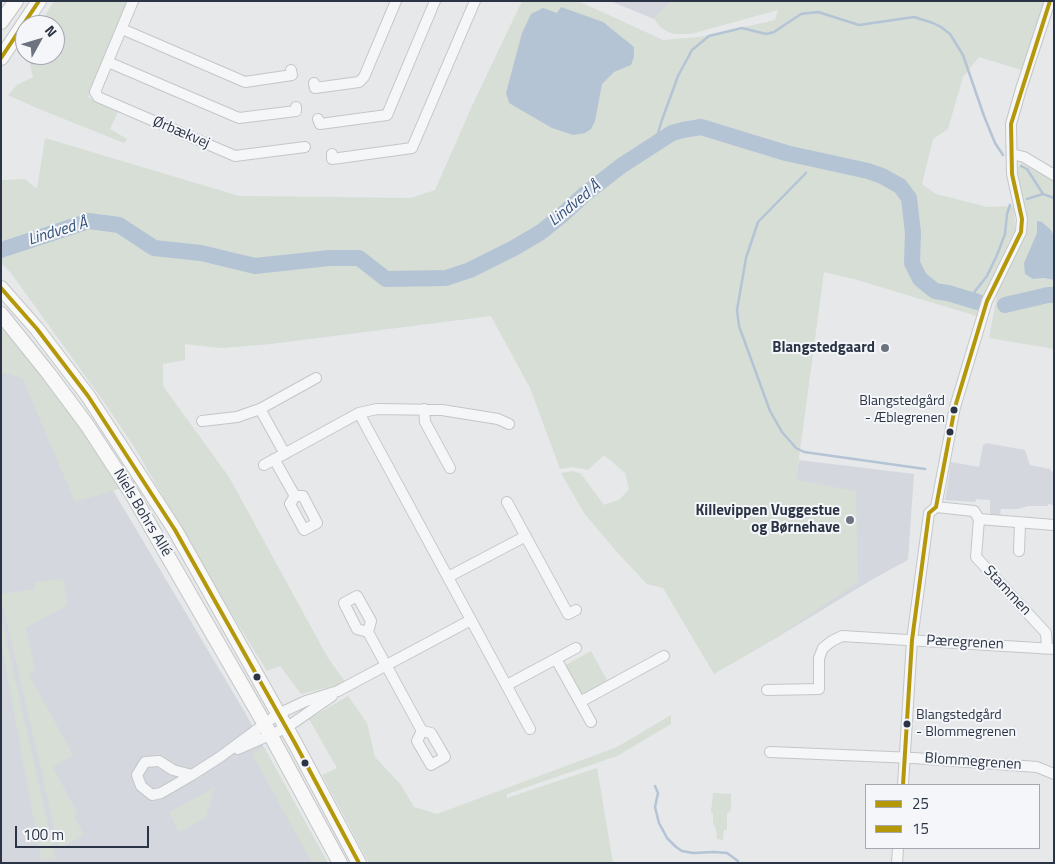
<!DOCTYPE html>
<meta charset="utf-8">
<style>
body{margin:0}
#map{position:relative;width:1055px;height:864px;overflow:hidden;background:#e6e8ea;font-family:"Titillium Web",sans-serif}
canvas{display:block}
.frame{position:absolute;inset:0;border:2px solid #2b3445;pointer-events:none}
.legend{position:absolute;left:865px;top:784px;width:175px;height:65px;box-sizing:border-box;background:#f4f6f9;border:1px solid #a4a8b1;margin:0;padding:6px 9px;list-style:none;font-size:15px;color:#2b3445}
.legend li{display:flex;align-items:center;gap:10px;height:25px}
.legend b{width:25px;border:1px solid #a4a8b1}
.north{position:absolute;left:15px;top:15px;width:50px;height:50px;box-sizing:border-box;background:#f4f6f9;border:1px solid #a4a8b1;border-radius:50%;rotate:51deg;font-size:14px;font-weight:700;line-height:20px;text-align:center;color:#2b3445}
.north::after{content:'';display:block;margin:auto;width:18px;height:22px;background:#6c737f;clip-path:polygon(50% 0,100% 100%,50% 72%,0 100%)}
.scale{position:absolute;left:15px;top:826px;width:134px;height:22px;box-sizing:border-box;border:2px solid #2b3445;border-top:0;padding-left:6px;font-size:15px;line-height:18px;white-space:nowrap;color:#2b3445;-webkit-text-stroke:4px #f4f6f9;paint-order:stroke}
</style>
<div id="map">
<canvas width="1055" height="864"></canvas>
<div class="frame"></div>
<ul class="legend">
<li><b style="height:6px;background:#b4980a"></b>25</li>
<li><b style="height:6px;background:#b4980a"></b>15</li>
</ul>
<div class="north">N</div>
<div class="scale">100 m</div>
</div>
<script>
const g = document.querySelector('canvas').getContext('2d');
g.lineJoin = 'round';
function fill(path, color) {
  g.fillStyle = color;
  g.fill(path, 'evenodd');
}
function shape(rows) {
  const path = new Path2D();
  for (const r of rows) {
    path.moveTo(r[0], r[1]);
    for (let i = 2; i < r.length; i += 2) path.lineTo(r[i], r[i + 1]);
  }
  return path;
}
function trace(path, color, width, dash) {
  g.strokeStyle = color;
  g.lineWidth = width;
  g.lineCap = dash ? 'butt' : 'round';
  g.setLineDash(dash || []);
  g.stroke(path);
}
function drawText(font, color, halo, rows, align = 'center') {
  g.font = font + ' "Titillium Web",sans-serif';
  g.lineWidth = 4;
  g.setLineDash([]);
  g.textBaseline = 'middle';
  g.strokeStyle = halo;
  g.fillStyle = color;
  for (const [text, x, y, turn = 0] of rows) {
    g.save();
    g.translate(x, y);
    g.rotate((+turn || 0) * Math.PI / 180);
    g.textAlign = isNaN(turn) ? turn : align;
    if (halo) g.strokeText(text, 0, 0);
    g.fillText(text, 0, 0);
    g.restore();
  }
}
fill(shape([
 [610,1,672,1,654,19],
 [1,363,57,396,247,716,325,863,1,863],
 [986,443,1025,450,1030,465,1050,469,1054,475,1054,505,1048,504,1048,506,1028,506,1018,509,1001,509,1000,517,990,516,990,500,976,499,975,502,945,500,951,462,979,467,983,445],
 [799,460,914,474,908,560,873,579,771,641]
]), '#d4d7dd');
fill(shape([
 [54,1,129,1,88,97,119,110,110,129,127,139,124,143,39,109,8,95,17,85,33,77,28,55,55,55,55,25,39,25],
 [522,1,578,1,663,40,700,37,775,20,778,10,691,34,673,34,661,28,654,19,672,1,1045,1,1021,70,979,57,963,77,948,129,933,139,922,184,936,194,987,207,1014,206,1015,230,996,269,980,317,854,279,824,272,796,480,856,491,858,582,771,641,714,674,663,588,647,584,616,551,584,513,561,473,573,471,581,474,604,505,619,500,629,489,625,473,604,455,588,470,573,467,560,469,530,388,491,316,271,344,222,348,185,344,185,360,163,364,163,386,229,477,328,658,346,683,301,694,280,666,267,671,216,589,135,448,104,402,11,273,1,263,1,180,25,179,37,189,45,138,239,196,411,198,435,190,472,106],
 [1021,163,1054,181,1054,236,1051,230,1042,222,1033,243,1033,279,1044,278,1054,280,1054,349,989,338,999,284,1026,235,1025,213,1016,169],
 [1,325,35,364,122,488,75,502,22,378,1,372],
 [63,579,68,605,26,628,35,670,29,674,73,755,53,767,78,814,74,816,84,835,59,849,3,605,1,605,1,594,35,589,34,582],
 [1,616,56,859,41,860,1,642],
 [591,651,608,682,585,694,581,693,564,666],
 [348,696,367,723,375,757,401,785,414,807,437,814,617,747,671,715,671,724,617,756,507,794,507,798,597,768,613,863,369,863,322,775,337,768,309,719],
 [264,747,328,863,312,863,252,754],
 [214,788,206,818,179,832,169,812],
 [713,793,731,794,731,810,727,814,727,830,724,830,723,840,717,839,716,829,713,824,713,814,711,812]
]), '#d6ded6');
fill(shape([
 [561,7,603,22,634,47,634,57,631,65,614,72,602,84,595,121,591,129,585,133,573,135,552,128,509,103,506,93,522,33,531,14,543,8,557,13],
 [1037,221,1042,222,1051,230,1054,236,1054,280,1044,278,1033,279,1025,274,1024,263,1037,233]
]), '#b4c4d5');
trace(shape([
 [655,143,662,120,678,76,692,50,709,36,742,28,766,34,774,32,801,14,818,12,859,25,914,17,933,23,941,27,950,34,963,55,984,116,995,143,1003,155],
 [1021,166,1027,169,1043,194],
 [806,173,758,222,746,258,737,310,739,326,770,411,782,432,796,448,804,452,925,469],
 [1027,199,1043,194,1054,198],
 [968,300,987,276,997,255,1005,234,1007,214,1010,205],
 [655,786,658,793,655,807,659,823,667,838,676,847,682,851,693,853,714,852,727,853,738,861]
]), '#b4c4d5', 2.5);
trace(shape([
 [1,250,89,221,119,225,154,248,201,253,255,266,329,258,359,258,386,279,446,278,470,270,514,248,541,232,561,216,585,194,621,166,672,133,683,130,701,127,786,153,868,171,882,176,900,186,909,198,913,233,912,263,920,279,935,291,948,293,978,302],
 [1005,305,1048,295,1054,295]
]), '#b4c4d5', 16);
const street = shape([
 [133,1,95,92,98,97,235,156,305,147],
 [122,29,245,82,292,75,291,70],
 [108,62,239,118,296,111,296,107],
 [314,83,315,88,359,82,364,77,396,1],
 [318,119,320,124,387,115,435,1],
 [332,154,332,159,412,148,475,1],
 [1012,154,1024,157,1054,175],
 [260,409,285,454],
 [424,409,425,422,450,468],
 [359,413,530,729],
 [202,421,237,417,260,409,316,378],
 [274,459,295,496,290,504,304,530,317,523,303,496,295,496],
 [264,465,359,413,377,409,442,410,498,419,509,424],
 [507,502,568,614,576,610],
 [936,507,974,511,979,519,976,557,1046,633,1047,648],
 [979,519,1054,525],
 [1019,551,1020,523],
 [448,577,526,536],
 [368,632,357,629,344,603,357,596,371,621,368,632,422,731,417,741,431,765,445,757,431,733,422,731],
 [556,659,591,722],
 [507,685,576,648],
 [767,690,819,689,819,658,823,648,832,641,842,636,1054,649],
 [580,702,664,656],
 [238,749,286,728,332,696],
 [770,752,914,758,1037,767,1054,774],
 [192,775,173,770,159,761,145,762,137,775,141,786,152,795,161,793,192,775,220,757,278,714,306,701,338,691,471,620],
 [903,785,912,640,929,513,936,507,955,407,987,301,1021,232,1022,219,1012,174,1011,124,1021,89,1050,1],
 [897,863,898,848]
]);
const secondary = shape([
 [1,22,16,1],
 [1,58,39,1],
 [1,288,37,329,88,396,175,530,296,745,359,863],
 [1,314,49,374,87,425,132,494,264,723,340,863]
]);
trace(street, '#c4c6c8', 12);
trace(secondary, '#c4c6c8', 16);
trace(street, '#f5f6f7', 10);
trace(secondary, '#f8f8f8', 14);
trace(shape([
 [903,785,912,640,929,513,936,507,955,407,987,301,1021,232,1022,219,1012,174,1011,124,1050,1]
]), '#b4980a', 4);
trace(shape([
 [1,58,39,1],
 [1,288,37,329,88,396,175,530,296,745,359,863]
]), '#b4980a', 4);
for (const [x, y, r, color] of [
 [885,348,5,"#6c737f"],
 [954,410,4.5,"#2b3445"],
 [950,432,4.5,"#2b3445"],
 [850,520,5,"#6c737f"],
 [257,677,4.5,"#2b3445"],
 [907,724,4.5,"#2b3445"],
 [305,763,4.5,"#2b3445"]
]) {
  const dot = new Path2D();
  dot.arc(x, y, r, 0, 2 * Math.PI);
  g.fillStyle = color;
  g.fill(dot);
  trace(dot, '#f4f6f9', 2);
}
drawText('14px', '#2b3445', '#f4f6f9', [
 ["Blangstedgård",945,402],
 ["- Æblegrenen",945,419],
 ["Blangstedgård",916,716,"left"],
 ["- Blommegrenen",916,733,"left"]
], 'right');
drawText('15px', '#2b3445', '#f4f6f9', [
 ["Ørbækvej",181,133,23],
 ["Niels Bohrs Allé",142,513,59],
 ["Stammen",1007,591,47],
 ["Pæregrenen",965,643,3],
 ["Blommegrenen",973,762,4]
]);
drawText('bold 15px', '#2b3445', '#f4f6f9', [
 ["Blangstedgaard",875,348],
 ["Killevippen Vuggestue",840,511],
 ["og Børnehave",840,528]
], 'right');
drawText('italic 16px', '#34527a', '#f4f6f9', [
 ["Lindved Å",575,204,-39],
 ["Lindved Å",58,232,-17]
]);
</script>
